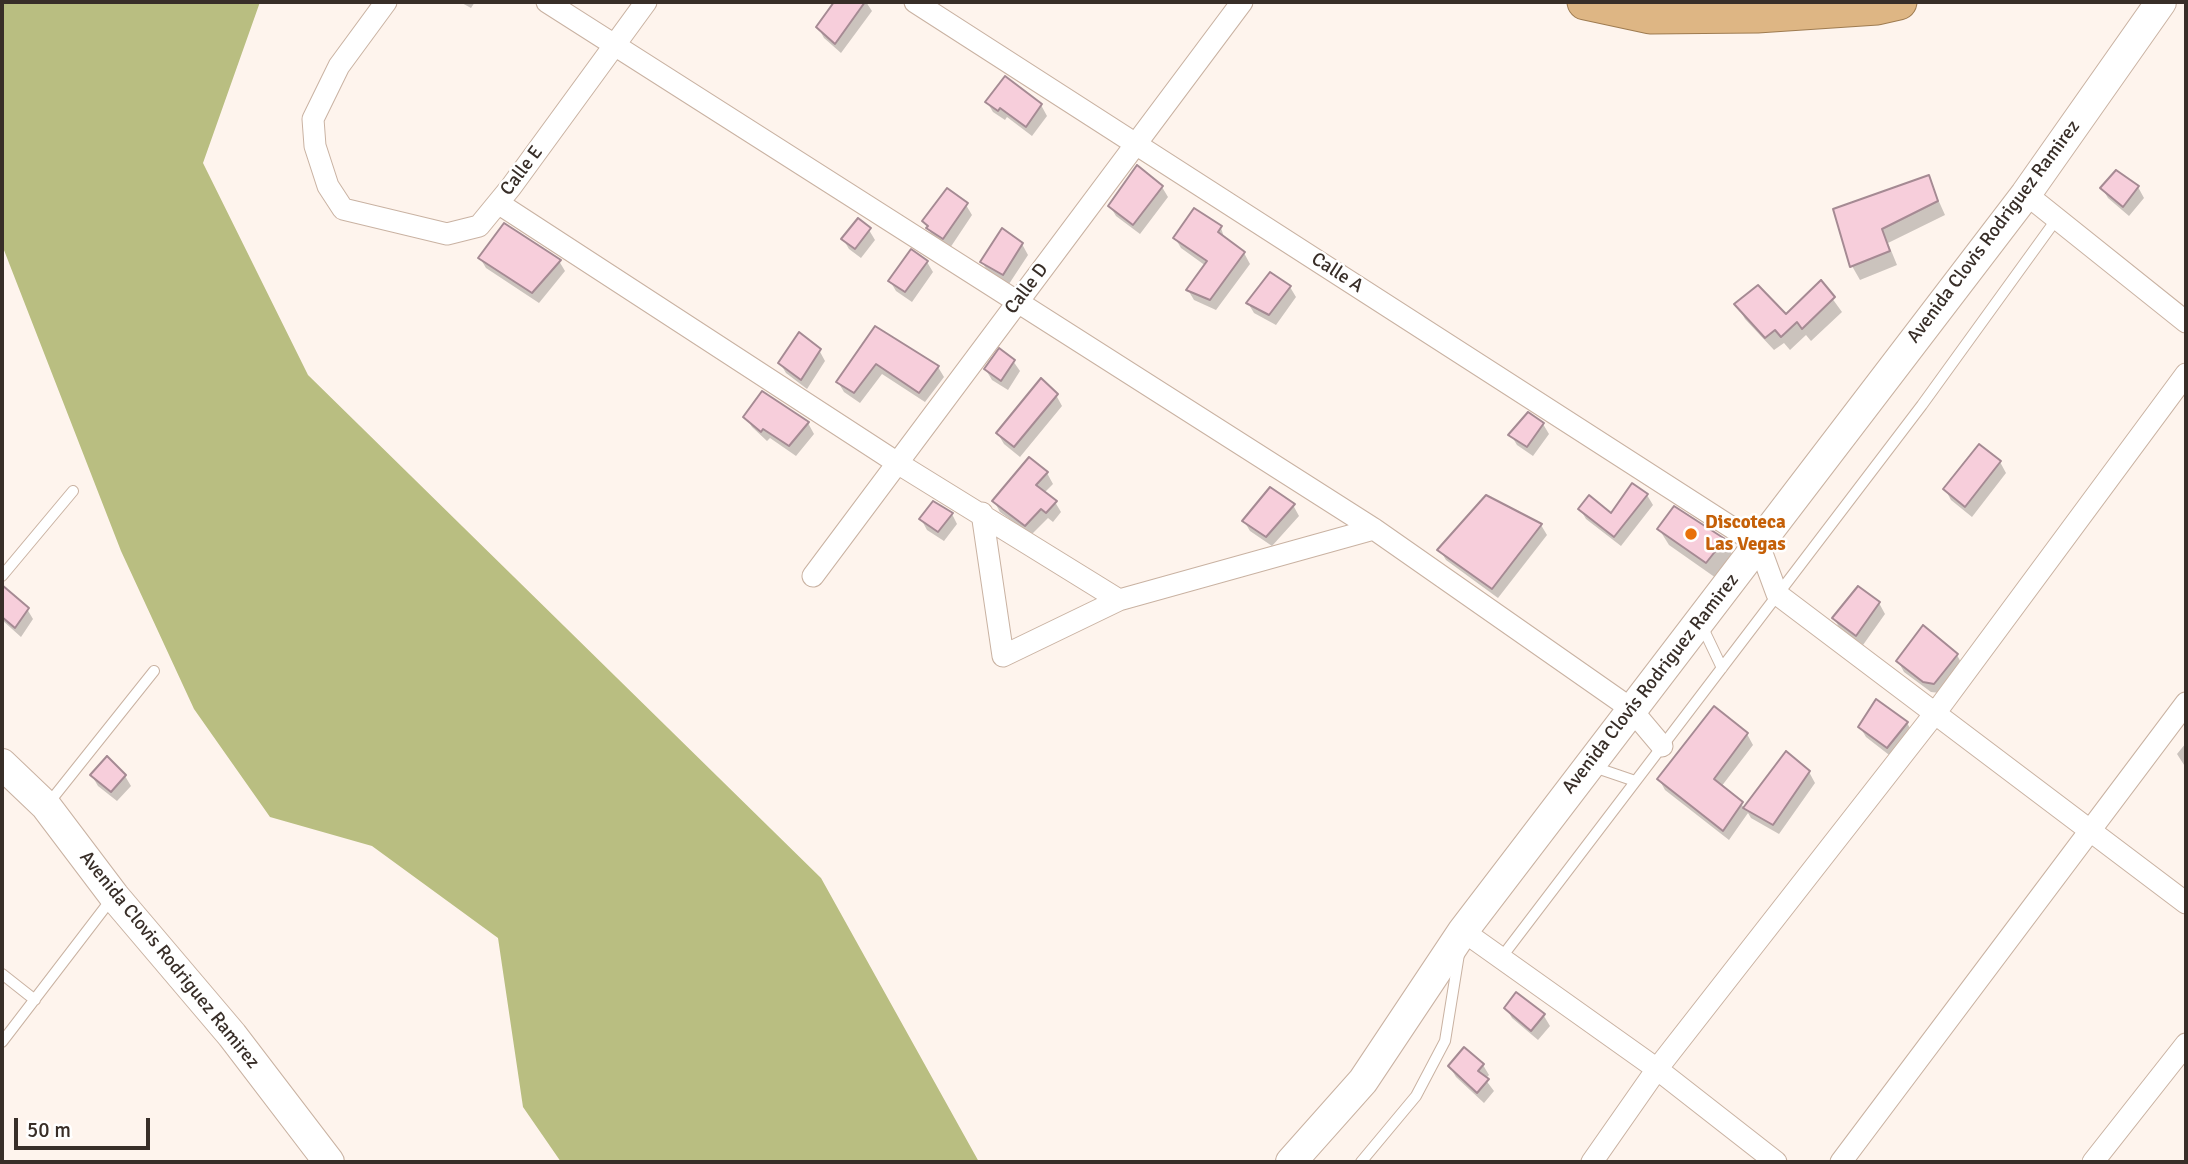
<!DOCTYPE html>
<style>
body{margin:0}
#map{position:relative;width:2188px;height:1164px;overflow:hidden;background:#fef4ed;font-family:Signika,sans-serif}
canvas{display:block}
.frame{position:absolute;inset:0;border:4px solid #382e28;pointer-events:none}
.scale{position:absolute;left:14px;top:1118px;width:136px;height:32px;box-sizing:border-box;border:4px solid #382e28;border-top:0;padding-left:9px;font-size:21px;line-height:24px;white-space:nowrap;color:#382e28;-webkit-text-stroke:5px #fff;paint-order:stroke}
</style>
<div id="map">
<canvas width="2188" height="1164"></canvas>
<div class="frame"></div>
<div class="scale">50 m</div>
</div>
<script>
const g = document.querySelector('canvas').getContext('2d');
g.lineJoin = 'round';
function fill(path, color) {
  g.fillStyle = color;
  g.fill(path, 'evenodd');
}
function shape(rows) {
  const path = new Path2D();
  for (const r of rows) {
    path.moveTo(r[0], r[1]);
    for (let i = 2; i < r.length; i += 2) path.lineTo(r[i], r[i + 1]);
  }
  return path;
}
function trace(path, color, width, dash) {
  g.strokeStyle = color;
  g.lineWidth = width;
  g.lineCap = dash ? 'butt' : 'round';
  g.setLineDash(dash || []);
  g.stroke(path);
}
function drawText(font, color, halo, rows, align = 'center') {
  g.font = font + ' Signika,sans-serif';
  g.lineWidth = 5;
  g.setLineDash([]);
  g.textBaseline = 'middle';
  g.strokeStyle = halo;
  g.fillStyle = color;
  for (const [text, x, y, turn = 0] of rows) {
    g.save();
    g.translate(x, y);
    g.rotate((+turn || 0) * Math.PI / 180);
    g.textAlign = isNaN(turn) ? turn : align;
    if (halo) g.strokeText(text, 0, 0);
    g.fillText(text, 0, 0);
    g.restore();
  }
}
fill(shape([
 [2,2,260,2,203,163,308,375,821,878,979,1162,561,1162,523,1107,498,938,372,846,270,817,194,709,121,551,2,245]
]), '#b9be81');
fill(shape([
 [460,2,475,2,471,8],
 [837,2,866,2,872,11,841,53,824,38,818,27],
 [1006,78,1041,105,1047,116,1032,136,1007,117,1005,120,993,112,987,102],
 [2117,173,2138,187,2144,198,2129,216,2108,198,2102,188],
 [1928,177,1945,215,1888,243,1897,265,1860,280,1852,266,1835,211],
 [1162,187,1168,197,1140,234,1116,216,1110,206],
 [966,205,972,215,950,248,934,239,924,221],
 [1221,228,1225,240,1244,253,1250,264,1216,310,1194,300,1188,290,1206,266,1181,248,1175,238],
 [869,230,875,240,861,258,849,249,843,239],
 [1022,244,1028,255,1009,284,988,272,982,262],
 [480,258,559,261,565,271,539,303,486,268],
 [927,262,933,272,912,302,896,291,890,281],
 [1821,283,1842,312,1811,341,1806,335,1790,350,1784,343,1774,350,1745,319,1737,305,1786,316],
 [1290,287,1296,297,1276,325,1254,313,1248,303],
 [876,328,938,367,944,377,925,402,882,374,860,403,844,392,838,382],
 [819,350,825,361,807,389,786,373,780,363],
 [1013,361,1020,371,1008,390,992,380,986,370],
 [1056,395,1062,406,1020,457,1004,444,998,434],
 [746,417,808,423,814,434,796,456,770,438,767,441,752,427],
 [1543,424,1549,434,1533,456,1517,445,1511,435],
 [1029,459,1047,473,1053,484,1044,493,1055,502,1061,512,1053,522,1048,518,1031,535,1000,512,994,501],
 [2000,462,2006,473,1972,517,1951,500,1945,489],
 [1647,495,1653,505,1621,546,1586,519,1580,509,1611,515],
 [1293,505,1299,516,1272,546,1250,531,1244,521],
 [1675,508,1724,540,1733,556,1716,578,1669,545,1659,529],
 [952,514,957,524,944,541,927,530,921,519],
 [1541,525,1547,535,1498,598,1446,560,1440,550],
 [2,587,27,609,33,619,21,637,2,620],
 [1879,603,1885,614,1863,645,1840,629,1834,618],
 [1957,655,1963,666,1940,693,1931,692,1904,672,1898,661],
 [1715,709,1747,734,1753,745,1721,787,1745,808,1809,772,1815,783,1779,834,1751,818,1748,813,1729,840,1665,790,1659,779],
 [1907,723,1913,733,1893,758,1866,737,1860,727],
 [2186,743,2186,768,2177,754],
 [92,776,125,776,131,786,117,801,98,786],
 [1506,1008,1544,1016,1550,1026,1538,1040,1512,1018],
 [1483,1065,1489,1075,1485,1079,1494,1091,1484,1103,1456,1077,1450,1067]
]), '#0003');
const building = shape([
 [834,2,865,2,835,44,816,27,834,2],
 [1005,76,1042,104,1026,127,1000,108,998,111,985,102,1005,76],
 [1137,165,1163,186,1133,225,1108,206,1137,165],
 [2116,170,2139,186,2123,207,2100,188,2116,170],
 [1929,175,1938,201,1882,229,1890,251,1850,267,1833,209,1929,175],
 [947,188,968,203,943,239,926,228,928,226,922,221,947,188],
 [1194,208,1222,226,1218,232,1245,252,1210,300,1186,290,1207,261,1173,238,1194,208],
 [858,218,871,228,855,249,841,239,858,218],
 [504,223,561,260,532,293,478,258,504,223],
 [1002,228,1023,243,1003,275,980,262,1002,228],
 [911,249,928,261,905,292,888,281,911,249],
 [1270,272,1291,286,1269,315,1246,303,1270,272],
 [1821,280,1835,297,1802,329,1797,322,1781,337,1775,330,1765,338,1734,304,1758,285,1786,314,1821,280],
 [875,326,939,366,919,393,876,364,854,393,836,382,875,326],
 [799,332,821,349,801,380,778,363,799,332],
 [999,348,1015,360,1001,381,984,369,999,348],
 [1041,378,1058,394,1014,447,996,433,1041,378],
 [762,391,809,422,789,446,763,429,761,432,743,417,762,391],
 [1528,412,1544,423,1527,447,1508,435,1528,412],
 [1979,444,2001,461,1965,507,1943,489,1979,444],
 [1029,457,1048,472,1036,485,1057,501,1046,513,1041,509,1025,526,992,501,1029,457],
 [1632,483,1648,494,1614,537,1578,509,1589,495,1611,513,1632,483],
 [1270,487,1295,504,1266,537,1242,521,1270,487],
 [1486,495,1542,524,1492,589,1437,550,1486,495],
 [933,501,953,513,938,532,919,519,933,501],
 [1674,506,1725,539,1706,563,1657,529,1674,506],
 [2,585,29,608,15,628,2,617,2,585],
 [1858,586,1880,602,1856,636,1832,618,1858,586],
 [1923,625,1958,654,1934,684,1923,682,1896,661,1923,625],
 [1876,699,1908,722,1887,748,1858,727,1876,699],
 [1714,706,1748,733,1714,779,1743,802,1723,831,1657,779,1714,706],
 [1786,751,1810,771,1773,825,1743,808,1786,751],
 [107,756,126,775,111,792,90,775,107,756],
 [1516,992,1545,1014,1531,1031,1504,1008,1516,992],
 [1464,1047,1484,1064,1478,1071,1489,1079,1477,1093,1448,1066,1464,1047]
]);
fill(building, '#f7cedb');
trace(building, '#a58a93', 2);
const service = shape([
 [2,576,73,491],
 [1702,626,1722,668],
 [1591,766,1635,781],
 [48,804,154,671],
 [1501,958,1922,405,2058,217],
 [2,974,35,1000],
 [2,1042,113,897],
 [1361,1162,1416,1096,1445,1041,1459,954]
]);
const minor = shape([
 [386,2,339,66,313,119,315,146,328,186,343,209,447,234,479,226,511,187,646,2],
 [547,2,1374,529,1630,708,1662,746],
 [915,2,1759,545,1777,594,2186,903],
 [2026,194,2186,322],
 [498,203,899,464,1119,600],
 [982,513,1003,656,1119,600,1374,529],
 [813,576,1242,2],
 [1463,931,1657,1069,1776,1162],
 [1592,1162,1657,1069,1936,712,2186,374],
 [1841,1162,2186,703],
 [2093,1162,2186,1044]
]);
const secondary = shape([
 [2,764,46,806,114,896,232,1035,329,1162],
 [1291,1162,1363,1081,1463,931,2026,194,2161,2]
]);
const trunk = shape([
 [1585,2,1650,16,1757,15,1877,7,1899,2]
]);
trace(service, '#c9b2a2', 12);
trace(minor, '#c9b2a2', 23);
trace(secondary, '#c9b2a2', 32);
trace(trunk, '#9e7b50', 37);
trace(service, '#fff', 10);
trace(minor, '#fff', 21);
trace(secondary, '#fff', 30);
trace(trunk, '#deb684', 35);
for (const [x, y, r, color] of [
 [1691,534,7,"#e8710a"]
]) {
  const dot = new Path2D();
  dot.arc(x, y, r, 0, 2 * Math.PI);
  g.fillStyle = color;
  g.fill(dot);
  trace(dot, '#fff', 2.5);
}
drawText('19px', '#382e28', '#fff', [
 ["Calle E",522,171,-53],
 ["Avenida Clovis Rodriguez Ramirez",1994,232,-53],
 ["Calle A",1337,273,33],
 ["Calle D",1027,289,-53],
 ["Avenida Clovis Rodriguez Ramirez",1651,684,-52],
 ["Avenida Clovis Rodriguez Ramirez",169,960,51]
]);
drawText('bold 19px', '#c56008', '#fff', [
 ["Discoteca",1705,523],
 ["Las Vegas",1705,545]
], 'left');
</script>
